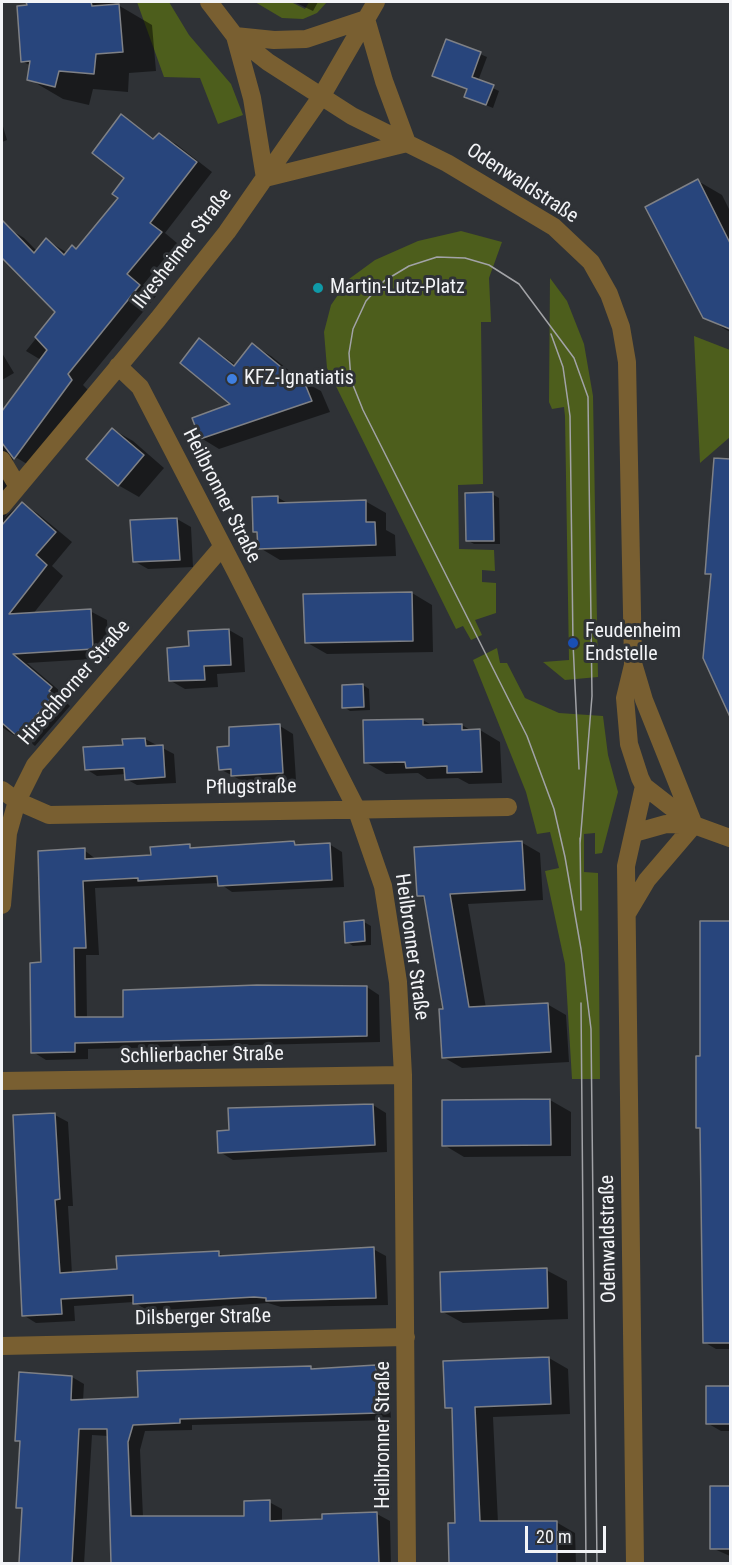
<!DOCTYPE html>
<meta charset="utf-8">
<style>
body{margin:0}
#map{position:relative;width:732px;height:1565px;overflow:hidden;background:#2f3236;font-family:"Roboto Condensed",sans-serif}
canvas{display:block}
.frame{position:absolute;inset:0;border:3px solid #f3f4f7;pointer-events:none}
.scale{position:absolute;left:525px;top:1526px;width:81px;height:27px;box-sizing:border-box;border:3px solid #f3f4f7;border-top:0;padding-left:8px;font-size:18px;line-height:21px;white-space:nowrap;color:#f3f4f7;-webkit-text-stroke:4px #2f3236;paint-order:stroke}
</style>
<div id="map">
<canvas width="732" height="1565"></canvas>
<div class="frame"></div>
<div class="scale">20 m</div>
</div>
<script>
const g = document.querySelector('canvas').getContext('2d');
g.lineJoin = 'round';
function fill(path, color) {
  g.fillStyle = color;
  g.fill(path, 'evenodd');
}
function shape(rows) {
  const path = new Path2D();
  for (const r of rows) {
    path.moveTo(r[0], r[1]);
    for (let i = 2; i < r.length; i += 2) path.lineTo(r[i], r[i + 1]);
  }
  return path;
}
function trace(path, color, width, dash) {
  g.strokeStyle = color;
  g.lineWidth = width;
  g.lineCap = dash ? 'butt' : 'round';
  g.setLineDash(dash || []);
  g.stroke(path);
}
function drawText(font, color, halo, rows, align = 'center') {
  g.font = font + ' "Roboto Condensed",sans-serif';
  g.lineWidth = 6;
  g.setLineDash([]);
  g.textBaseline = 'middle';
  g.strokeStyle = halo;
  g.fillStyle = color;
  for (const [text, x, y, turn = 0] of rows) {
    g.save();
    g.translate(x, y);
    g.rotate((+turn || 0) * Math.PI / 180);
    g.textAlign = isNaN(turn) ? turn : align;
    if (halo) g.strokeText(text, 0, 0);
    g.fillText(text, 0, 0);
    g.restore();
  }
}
fill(shape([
 [137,2,169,2,189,35,231,84,243,115,218,124,200,78,164,77],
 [255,2,291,2,305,9,309,2,327,2,317,13,303,19,282,18],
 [461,231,502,242,489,278,491,322,481,322,483,484,458,485,459,549,494,550,495,571,482,570,482,582,496,583,496,613,475,620,482,635,471,640,463,626,456,629,327,368,324,332,331,305,349,279,375,260,418,241],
 [550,278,567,301,584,344,593,396,598,677,565,680,543,662,569,660,565,416,564,407,552,409,549,402],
 [694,336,730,350,730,437,700,463],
 [497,648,500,663,507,663,525,698,559,713,603,716,608,755,618,792,602,853,595,854,595,833,584,834,584,872,598,873,600,1079,572,1079,565,964,545,871,559,868,550,832,537,834,526,792,473,660]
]), '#4d5e1c');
fill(shape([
 [27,2,111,2,118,5,152,25,156,71,129,73,128,92,93,89,89,105,63,99,29,79,31,66,22,61],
 [294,2,318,2,313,11],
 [447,40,487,57,478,81,499,91,493,108,473,100,468,90,434,75],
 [122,116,155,139,159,135,176,144,212,172,165,233,177,243,143,285,156,296,83,385,88,390,32,467,17,458,13,460,7,470,19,497,4,518,21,503,37,513,72,542,52,566,63,576,33,614,90,611,107,620,109,658,27,663,68,698,65,701,70,706,35,746,30,742,28,745,2,727,2,669,25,640,3,622,2,624,2,414,41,360,26,351,57,312,2,256,2,235,8,228,24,238,37,251,47,240,67,253,72,247,78,250,120,198,126,178],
 [2,123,7,140,2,142],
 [698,181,722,195,730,211,730,332,704,317],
 [200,340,236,365,253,345,271,356,302,381,321,391,330,412,219,449,201,438,233,404],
 [2,353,14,373,2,380],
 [112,429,133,441,164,468,139,497,118,485],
 [730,465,730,714,705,658,713,576,707,573,714,480],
 [492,494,499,498,500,544,474,544,467,540],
 [277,497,289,504,365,501,386,513,386,530,395,535,396,556,280,560,260,548,259,534,254,531],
 [177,519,191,527,193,567,148,569,134,561],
 [412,593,432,605,433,652,327,654,306,642],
 [229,630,243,638,245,672,217,674,218,687,185,689,171,681,190,648],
 [363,685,369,689,370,710,350,711,344,707],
 [423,720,433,726,462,725,472,731,480,730,500,742,502,783,469,784,458,778,427,779,418,773,386,774,365,762],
 [280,726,293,734,296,780,246,783,220,769,231,748],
 [145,739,174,754,176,783,137,785,126,779,126,774,97,776,86,769,124,746],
 [521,842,540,853,543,900,468,904,486,1008,547,1004,566,1015,569,1062,462,1068,443,1057,445,1010,426,900,419,895],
 [294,843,300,846,329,844,342,852,344,887,232,892,219,883,95,888,99,955,86,955,87,1019,125,1018,367,987,379,995,380,1042,88,1049,88,1059,46,1060,33,1052,43,964,84,850,97,860,153,857,190,846,195,849],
 [364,922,371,926,371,945,353,946,347,942],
 [701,923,730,923,730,1349,716,1349,704,1342,701,1130,698,1127,701,1058],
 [550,1100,571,1112,571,1156,464,1157,444,1145,443,1102],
 [373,1105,386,1113,387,1152,233,1160,220,1152],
 [55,1115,68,1122,73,1206,68,1206,72,1274,119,1271,218,1253,226,1257,373,1249,386,1256,388,1305,281,1307,268,1303,148,1311,134,1302,74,1306,75,1321,36,1323,23,1315],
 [546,1270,567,1281,568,1319,463,1323,443,1312],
 [549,1358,568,1369,570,1414,493,1417,498,1523,556,1522,575,1533,576,1564,450,1564,450,1524,457,1524,453,1411,447,1407],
 [375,1366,388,1373,391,1420,192,1425,192,1430,145,1431,140,1450,143,1517,245,1517,269,1502,282,1509,282,1522,324,1521,377,1514,390,1521,391,1564,113,1564,108,1436,92,1435,84,1564,20,1564,23,1510,18,1507,21,1443,16,1440,72,1377,84,1384,83,1401,139,1398,311,1367,315,1370],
 [707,1388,730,1388,730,1431,721,1431,707,1423],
 [711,1487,730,1487,730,1556,712,1548]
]), '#0007');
const building = shape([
 [26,2,91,2,92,6,119,4,123,52,96,54,94,74,59,71,55,87,27,80,30,61,21,62,17,6,27,5,26,2],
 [446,39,481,52,472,77,494,85,486,105,464,97,467,89,432,76,446,39],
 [121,114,153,139,159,133,197,162,150,223,162,232,127,274,140,285,68,374,72,380,14,459,2,443,2,411,47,350,35,337,55,312,2,258,2,220,34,253,46,238,64,255,72,245,76,249,118,198,112,194,124,178,92,153,121,114],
 [698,179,730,243,730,329,703,318,645,207,698,179],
 [199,338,234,366,252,343,298,381,303,379,312,401,200,439,192,418,230,404,180,363,199,338],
 [112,428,144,455,118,486,86,459,112,428],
 [714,458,730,459,730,717,703,658,711,574,705,574,714,458],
 [493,492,494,541,466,541,465,493,493,492],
 [278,496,278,503,366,500,366,522,375,522,376,545,258,549,257,532,253,532,252,497,278,496],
 [22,502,56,532,36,555,47,565,9,614,91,609,93,649,13,654,52,687,49,691,54,695,18,737,2,723,2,525,22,502],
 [177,518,180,560,133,562,130,520,177,518],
 [412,592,413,641,305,643,303,594,412,592],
 [229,629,231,665,204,666,205,680,169,681,167,648,189,646,188,631,229,629],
 [363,684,364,707,342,708,342,685,363,684],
 [423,719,423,725,462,724,462,730,480,729,482,772,447,773,447,766,406,768,405,762,364,763,363,720,423,719],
 [280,724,283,773,231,776,231,769,219,770,217,747,229,746,229,727,280,724],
 [145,738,146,746,163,745,165,777,125,780,124,768,85,770,83,747,123,745,122,739,145,738],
 [294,841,295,845,330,843,332,880,218,886,217,876,138,881,138,878,83,881,86,948,74,948,75,1017,123,1017,123,990,257,985,367,986,367,1036,75,1043,75,1052,31,1053,30,963,41,962,38,851,85,848,85,859,151,855,150,847,190,844,190,848,294,841],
 [522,841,525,890,450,894,469,1007,548,1003,551,1052,442,1058,439,1009,443,1009,424,896,417,896,414,847,522,841],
 [364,920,365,941,345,943,344,922,364,920],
 [700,921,730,921,730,1343,703,1343,700,1128,696,1128,696,1056,700,1056,700,921],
 [550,1099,551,1145,442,1146,442,1100,550,1099],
 [373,1104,375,1145,218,1153,217,1131,229,1130,228,1108,373,1104],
 [55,1113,60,1199,55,1200,60,1273,117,1269,116,1256,219,1251,219,1256,374,1247,376,1298,266,1301,266,1298,254,1297,133,1304,133,1295,61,1299,62,1314,22,1316,13,1115,55,1113],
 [547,1268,548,1308,441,1312,440,1272,547,1268],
 [549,1357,551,1404,475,1407,480,1521,557,1521,557,1563,449,1563,448,1523,455,1523,452,1408,445,1408,443,1361,549,1357],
 [376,1365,379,1413,180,1419,180,1423,133,1425,128,1442,131,1516,244,1516,244,1501,270,1500,270,1521,322,1519,322,1514,377,1512,379,1563,111,1563,107,1429,79,1429,72,1563,19,1563,22,1508,16,1508,20,1441,15,1441,19,1372,72,1376,71,1400,138,1397,137,1371,311,1366,311,1369,376,1365],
 [706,1386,730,1386,730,1424,706,1424,706,1386],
 [710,1486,730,1486,730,1549,710,1549,710,1486]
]);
fill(building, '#28457c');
trace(building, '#7f8186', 1.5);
trace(shape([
 [209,2,235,36,268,62,352,116,447,163,554,227,591,262,609,294,621,327,627,362,633,663,644,700,694,825],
 [366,19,384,81,407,143],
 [235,36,252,98,265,178],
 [235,36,274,40,306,39,366,19],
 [265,178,407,143],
 [118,366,140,387,236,572,356,808,383,886,398,982,403,1075,407,1564],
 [2,460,18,487],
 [2,506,158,319,227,232,321,97,376,2],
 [633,665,625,698,629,744,640,778,644,786,694,825],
 [2,790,17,801,49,815,508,807],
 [634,833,666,824,694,825,730,838],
 [2,905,8,833,17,801,35,765,222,547],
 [628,912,647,880,694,825],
 [2,1081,403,1075],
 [2,1346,406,1337],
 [635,1564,626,866,644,786]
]), '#795f31', 18);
trace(shape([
 [551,334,563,367,570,416,573,643,579,769],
 [580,838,581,910],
 [580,844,592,696,588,397,574,358,519,284,489,265,465,258,437,257,409,266,384,281,366,301,353,329,349,353,351,380,363,410,527,736,554,809,565,857,581,949,591,1029,597,1564],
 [581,1003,586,1564]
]), '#a2a3a7', 1.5);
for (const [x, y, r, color] of [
 [318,288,6,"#0f9aa8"],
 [232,379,6,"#3f7fe0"],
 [573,643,6,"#1a4fb4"]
]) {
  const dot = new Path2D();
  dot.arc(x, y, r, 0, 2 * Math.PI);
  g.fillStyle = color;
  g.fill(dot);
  trace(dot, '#2f3236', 2);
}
drawText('20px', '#f3f4f7', '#2f3236', [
 ["Odenwaldstraße",522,184,33],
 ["Ilvesheimer Straße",183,249,-52],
 ["Heilbronner Straße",221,496,63],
 ["Hirschhorner Straße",75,683,-49],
 ["Pflugstraße",251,788,-1],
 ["Heilbronner Straße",411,947,82],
 ["Schlierbacher Straße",202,1056,-1],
 ["Odenwaldstraße",609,1239,-91],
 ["Dilsberger Straße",203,1318,-1],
 ["Heilbronner Straße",384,1435,-90]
]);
drawText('20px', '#f3f4f7', '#2f3236', [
 ["Martin-Lutz-Platz",330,288],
 ["KFZ-Ignatiatis",244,379],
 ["Feudenheim",585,632],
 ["Endstelle",585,655]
], 'left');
</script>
